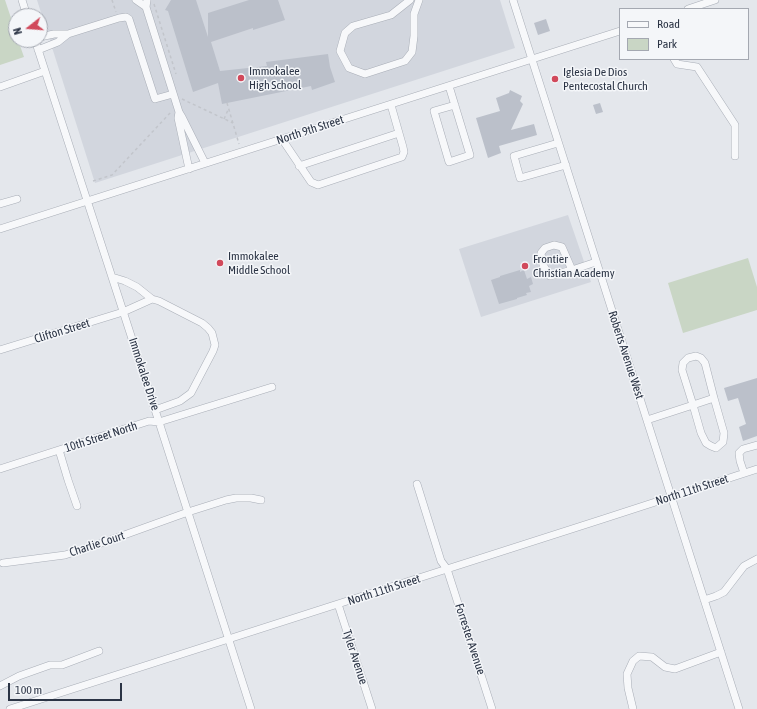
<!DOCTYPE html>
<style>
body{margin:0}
#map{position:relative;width:757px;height:709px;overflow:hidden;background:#e4e7ec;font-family:"Asap Condensed",sans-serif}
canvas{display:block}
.legend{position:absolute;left:619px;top:8px;width:130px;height:52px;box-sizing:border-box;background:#f4f6f9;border:1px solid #a4a8b1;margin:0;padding:5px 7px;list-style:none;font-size:12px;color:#2b3445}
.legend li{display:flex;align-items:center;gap:8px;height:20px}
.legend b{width:20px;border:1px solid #a4a8b1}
.north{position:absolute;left:8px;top:8px;width:40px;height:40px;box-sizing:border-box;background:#f4f6f9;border:1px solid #a4a8b1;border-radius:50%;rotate:253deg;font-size:11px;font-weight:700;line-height:16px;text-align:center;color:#2b3445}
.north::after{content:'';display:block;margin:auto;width:14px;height:18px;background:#d1495b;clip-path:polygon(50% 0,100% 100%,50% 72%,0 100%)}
.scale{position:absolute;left:8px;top:683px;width:114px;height:18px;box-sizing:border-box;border:2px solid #2b3445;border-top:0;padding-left:5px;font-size:12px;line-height:14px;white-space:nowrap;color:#2b3445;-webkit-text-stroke:3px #f4f6f9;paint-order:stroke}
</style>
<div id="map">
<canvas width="757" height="709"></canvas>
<ul class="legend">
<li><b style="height:5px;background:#f7f8fa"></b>Road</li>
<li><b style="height:11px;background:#c9d6c5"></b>Park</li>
</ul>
<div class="north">N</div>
<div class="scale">100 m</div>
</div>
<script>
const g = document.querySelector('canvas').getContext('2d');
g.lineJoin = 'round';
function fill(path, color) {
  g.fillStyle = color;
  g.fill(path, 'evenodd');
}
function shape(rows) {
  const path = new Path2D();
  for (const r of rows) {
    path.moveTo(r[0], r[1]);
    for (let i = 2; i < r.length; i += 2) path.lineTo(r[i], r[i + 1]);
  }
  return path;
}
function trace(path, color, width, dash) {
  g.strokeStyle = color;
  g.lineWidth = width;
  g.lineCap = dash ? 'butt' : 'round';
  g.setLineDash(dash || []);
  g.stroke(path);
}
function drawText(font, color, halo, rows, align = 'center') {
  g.font = font + ' "Asap Condensed",sans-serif';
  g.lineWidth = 3;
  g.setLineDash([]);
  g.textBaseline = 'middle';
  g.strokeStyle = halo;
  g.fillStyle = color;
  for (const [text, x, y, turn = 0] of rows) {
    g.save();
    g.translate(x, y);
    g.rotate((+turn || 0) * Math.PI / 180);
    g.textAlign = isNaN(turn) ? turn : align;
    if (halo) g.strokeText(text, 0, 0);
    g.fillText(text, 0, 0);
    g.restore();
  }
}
fill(shape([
 [37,0,500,0,515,48,95,183],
 [568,215,591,282,481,317,459,249]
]), '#d2d6de');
fill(shape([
 [0,0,5,0,16,33,16,40,18,40,24,57,0,65],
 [748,258,757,287,757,310,683,333,668,283]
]), '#c9d6c5');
fill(shape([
 [171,0,196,0,208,37,208,13,249,0,278,0,285,20,253,30,253,28,211,42,220,71,267,66,266,62,328,54,330,67,335,82,312,90,311,86,222,104,218,83,193,92,168,11,165,10],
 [546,19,550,31,538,35,534,23],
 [510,90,522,96,520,101,523,104,511,130,534,124,537,135,499,146,501,153,488,158,476,118,500,111,496,98,509,93],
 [600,103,603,112,596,114,593,105],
 [520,270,520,272,524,270,527,279,531,277,533,284,529,286,531,292,526,293,527,295,517,298,517,299,499,304,491,280,500,277,500,276],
 [757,378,757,436,743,441,739,427,746,424,738,398,728,401,724,388]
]), '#bbc0ca');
const minor = shape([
 [22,0,27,16],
 [136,0,146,7],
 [147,0,146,7,179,112],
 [410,0,391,15,353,26,345,33,340,51,349,68,365,74,405,61,412,52,414,36,414,14,419,0],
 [513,0,739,709],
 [688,9,715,0],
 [68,34,119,18,126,17,129,19,155,99,173,94],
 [35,40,159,422,251,709],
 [38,50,58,42,68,34,54,34,40,37],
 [674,59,677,64,697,67,735,125,735,156],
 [449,86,470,155,449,162,434,111,455,105],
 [0,87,45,71],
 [282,139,311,182,318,185,402,157,404,152,403,147,391,105],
 [558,143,514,156,520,178,566,165],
 [299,166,399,133],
 [189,169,178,118,179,112,182,117,205,163],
 [0,204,17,199],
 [0,229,620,31],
 [572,270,562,247,554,245,545,248,541,253,543,265,550,276,572,270,596,262],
 [112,277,125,281,137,287,152,299],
 [0,350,123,312,152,299,159,301,202,323,208,328,212,333,215,345,213,351,191,393,180,401,155,410],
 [647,420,693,405,714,398,724,433,723,442,716,448,711,446,706,443,701,433,693,405,682,370,683,363,688,358,696,356,701,358,705,363,714,398],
 [59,450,68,480,77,506],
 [0,469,149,421,159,422,272,387],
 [744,473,740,461,739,453,743,449,757,445],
 [417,484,441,561,447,569,492,709],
 [3,563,65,555,102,543,188,512,226,500,236,498,251,498,261,500],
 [704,600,716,596,724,592,744,566,757,559],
 [338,604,372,709],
 [0,686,19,676,50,665,62,665,99,651],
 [10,709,603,519,757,469],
 [633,709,628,688,627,674,633,661,639,656,652,657,665,667,675,669,721,652]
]);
trace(minor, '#a9aeb7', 8);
trace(shape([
 [112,0,116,12],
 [154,4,176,74],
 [182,99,233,123],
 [227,103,239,144],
 [224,119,228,110],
 [93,181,112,175,171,112]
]), '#c2c5cb', 1.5, [3, 3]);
trace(minor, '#f7f8fa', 7);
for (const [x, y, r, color] of [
 [241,78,4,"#d1495b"],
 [555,79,4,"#d1495b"],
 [220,263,4,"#d1495b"],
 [525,266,4,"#d1495b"]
]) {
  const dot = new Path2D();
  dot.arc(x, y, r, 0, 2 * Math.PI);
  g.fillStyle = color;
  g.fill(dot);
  trace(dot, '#f4f6f9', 1.5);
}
drawText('12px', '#2b3445', '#f4f6f9', [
 ["Immokalee",249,71],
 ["High School",249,85],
 ["Iglesia De Dios",563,72],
 ["Pentecostal Church",563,86],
 ["Immokalee",228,256],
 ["Middle School",228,270],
 ["Frontier",533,259],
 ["Christian Academy",533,273]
], 'left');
drawText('12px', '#2b3445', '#f4f6f9', [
 ["North 9th Street",310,130,-18],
 ["Clifton Street",62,331,-17],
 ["Roberts Avenue West",626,355,72],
 ["Immokalee Drive",144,374,72],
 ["10th Street North",101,437,-18],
 ["North 11th Street",692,490,-18],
 ["Charlie Court",97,544,-18],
 ["North 11th Street",384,590,-18],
 ["Forrester Avenue",470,639,72],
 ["Tyler Avenue",355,657,72]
]);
</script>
